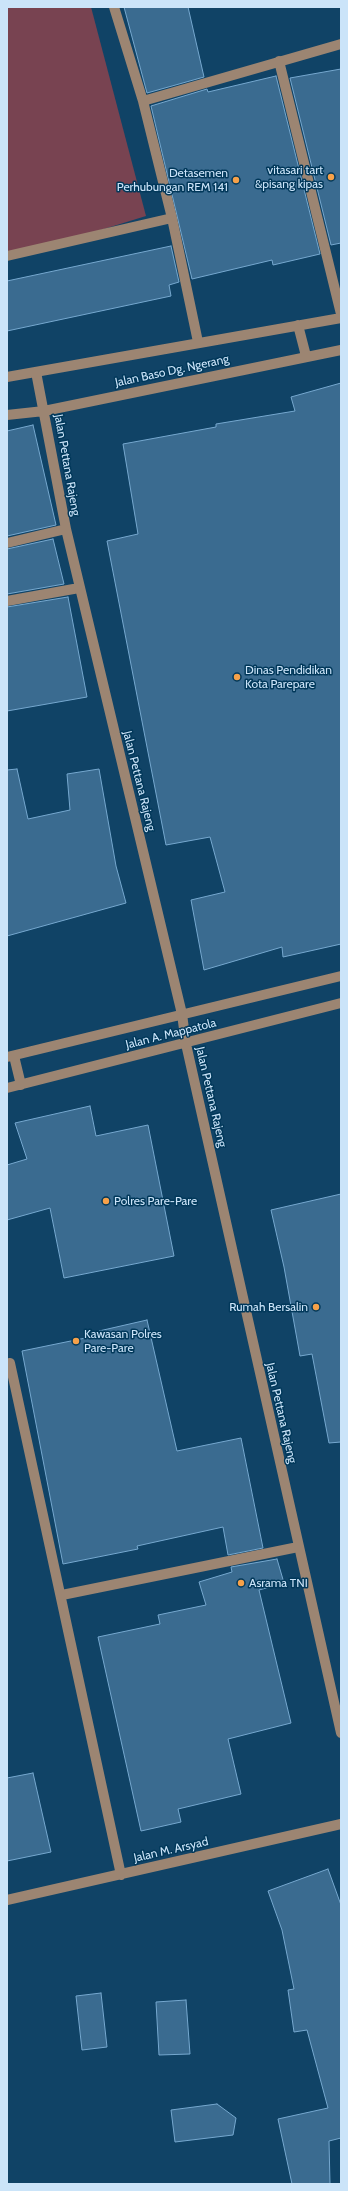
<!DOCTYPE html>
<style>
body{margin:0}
#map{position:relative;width:348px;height:2191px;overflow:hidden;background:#104366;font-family:Cabin,sans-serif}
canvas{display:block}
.frame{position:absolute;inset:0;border:8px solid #cbe4f9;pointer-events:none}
</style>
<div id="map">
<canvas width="348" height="2191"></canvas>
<div class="frame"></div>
</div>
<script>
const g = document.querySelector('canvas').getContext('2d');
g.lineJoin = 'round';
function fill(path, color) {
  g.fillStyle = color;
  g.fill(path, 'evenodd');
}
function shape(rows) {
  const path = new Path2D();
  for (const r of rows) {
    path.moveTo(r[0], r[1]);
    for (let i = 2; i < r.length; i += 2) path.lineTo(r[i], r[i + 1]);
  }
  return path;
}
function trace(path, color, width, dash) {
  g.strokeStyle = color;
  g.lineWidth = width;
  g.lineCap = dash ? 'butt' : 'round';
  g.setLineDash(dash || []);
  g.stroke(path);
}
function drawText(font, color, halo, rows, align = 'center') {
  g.font = font + ' Cabin,sans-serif';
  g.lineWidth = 3;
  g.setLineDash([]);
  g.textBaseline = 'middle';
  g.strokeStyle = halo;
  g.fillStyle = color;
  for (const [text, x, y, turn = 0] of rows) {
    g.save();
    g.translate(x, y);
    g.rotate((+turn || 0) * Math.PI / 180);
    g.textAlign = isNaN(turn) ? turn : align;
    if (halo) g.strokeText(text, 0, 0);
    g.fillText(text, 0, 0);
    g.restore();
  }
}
fill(shape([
 [7,7,91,7,146,216,7,259]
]), '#784351');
const building = shape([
 [124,7,188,7,204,77,147,93,124,7],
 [341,69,341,243,331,245,290,78,341,69],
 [276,76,320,254,273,265,272,260,192,279,151,106,207,89,208,92,276,76],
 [171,246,179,282,169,285,171,296,7,331,7,281,171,246],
 [341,383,341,944,283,957,282,947,204,970,191,900,225,892,210,837,166,845,107,541,138,534,123,444,216,427,216,424,295,411,291,397,341,383],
 [33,425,56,525,7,536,7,431,33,425],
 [53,539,64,584,7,594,7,549,53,539],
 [68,597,87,697,7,711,7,607,68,597],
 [17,769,28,819,70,810,67,774,99,769,116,866,126,903,7,936,7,770,17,769],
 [90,1106,96,1136,148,1125,174,1256,64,1278,50,1208,7,1220,7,1165,27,1159,15,1123,90,1106],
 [341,1194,341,1442,329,1443,312,1354,300,1356,284,1267,271,1210,341,1194],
 [147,1320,177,1451,241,1438,263,1548,228,1555,223,1527,137,1546,138,1549,63,1564,22,1351,100,1335,99,1331,147,1320],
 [277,1559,284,1583,259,1590,291,1723,228,1739,241,1794,178,1809,181,1822,141,1831,98,1637,160,1624,158,1615,206,1605,199,1582,232,1572,231,1567,277,1559],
 [33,1773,51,1852,7,1861,7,1778,33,1773],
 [328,1869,341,1905,341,2138,329,2141,330,2184,292,2184,278,2119,328,2108,307,2030,294,2032,288,1990,294,1989,282,1930,268,1891,328,1869],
 [101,1993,107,2047,82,2050,76,1996,101,1993],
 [186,2000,190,2054,159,2055,156,2002,186,2000],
 [217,2104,236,2118,233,2135,175,2142,171,2110,217,2104]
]);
fill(building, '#3a6b90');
trace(building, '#76a8cf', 1);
trace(shape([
 [114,7,143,101,172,218,198,342],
 [279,61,341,314],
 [143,101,341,44],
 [7,256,172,218],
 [298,325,306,356],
 [36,372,66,529,182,1014,186,1044,341,1733],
 [7,377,341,318],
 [7,415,44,411,341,350],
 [7,543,66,529],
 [7,601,79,588],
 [14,1056,21,1085],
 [7,1057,341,976],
 [7,1088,341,1003],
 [10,1363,121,1875],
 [62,1595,298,1547],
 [7,1900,341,1824]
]), '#9c8572', 10);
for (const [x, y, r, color] of [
 [331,177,4,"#f7a149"],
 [236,180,4,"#f7a149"],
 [237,677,4,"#f7a149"],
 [106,1201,4,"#f7a149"],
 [316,1307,4,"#f7a149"],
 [76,1341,4,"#f7a149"],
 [241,1583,4,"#f7a149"]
]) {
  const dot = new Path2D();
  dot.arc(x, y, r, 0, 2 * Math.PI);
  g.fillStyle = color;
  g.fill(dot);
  trace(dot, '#01385a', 1.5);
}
drawText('12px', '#cbe4f9', '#01385a', [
 ["vitasari tart",323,170,"right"],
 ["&pisang kipas",323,184,"right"],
 ["Detasemen",228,173,"right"],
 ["Perhubungan REM 141",228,187,"right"],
 ["Dinas Pendidikan",245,670],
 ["Kota Parepare",245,684],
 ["Polres Pare-Pare",114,1201],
 ["Rumah Bersalin",308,1307,"right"],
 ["Kawasan Polres",84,1334],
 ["Pare-Pare",84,1348],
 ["Asrama TNI",249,1583]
], 'left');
drawText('12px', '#cbe4f9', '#01385a', [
 ["Jalan Baso Dg. Ngerang",172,371,-12],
 ["Jalan Pettana Rajeng",67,465,80],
 ["Jalan Pettana Rajeng",139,781,76],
 ["Jalan A. Mappatola",171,1034,-14],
 ["Jalan Pettana Rajeng",211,1097,77],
 ["Jalan Pettana Rajeng",281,1413,77],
 ["Jalan M. Arsyad",171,1850,-13]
]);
</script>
